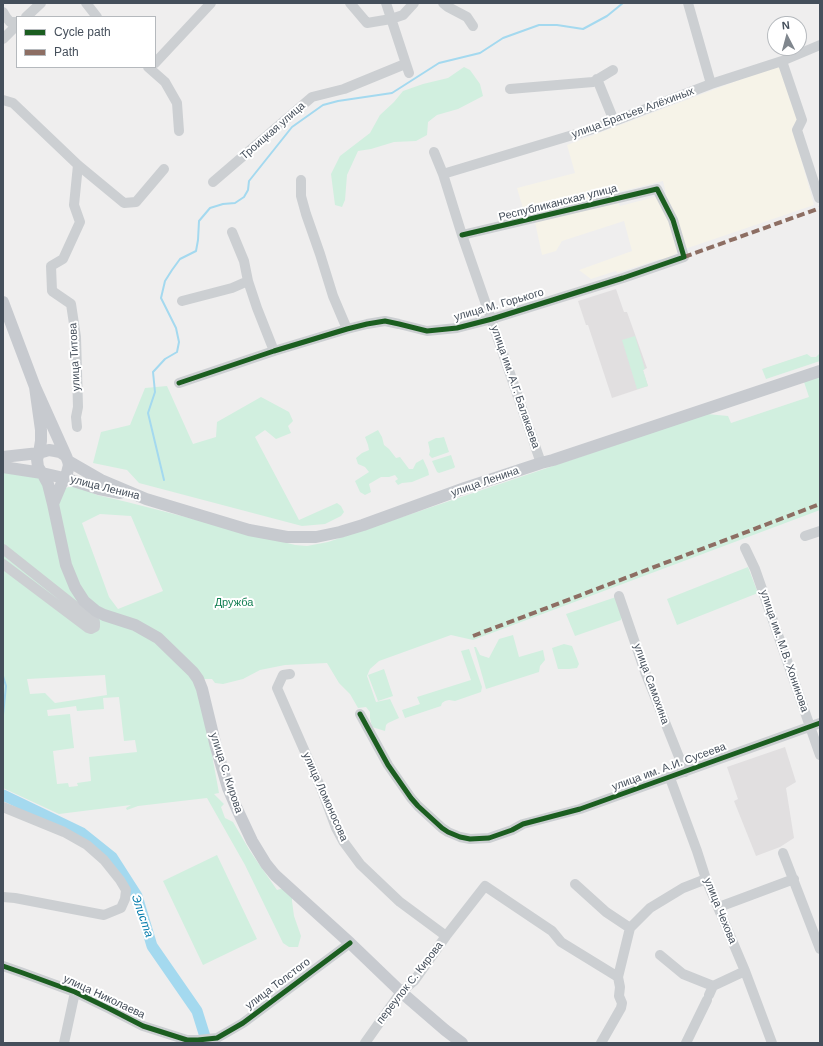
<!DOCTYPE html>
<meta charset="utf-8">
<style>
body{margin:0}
#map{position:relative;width:823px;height:1046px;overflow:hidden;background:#efeeee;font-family:Helvetica,sans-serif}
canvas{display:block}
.frame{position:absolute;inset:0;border:4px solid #454f5b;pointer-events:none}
.legend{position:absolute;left:16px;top:16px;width:140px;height:52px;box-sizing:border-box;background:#fff;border:1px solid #b5b9bd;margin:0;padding:5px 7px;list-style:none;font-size:12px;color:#454f5b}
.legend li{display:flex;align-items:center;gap:8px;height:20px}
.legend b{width:20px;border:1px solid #b5b9bd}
.north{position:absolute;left:767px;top:16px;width:40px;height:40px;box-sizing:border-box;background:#fff;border:1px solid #b5b9bd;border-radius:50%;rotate:354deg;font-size:11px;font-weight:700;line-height:16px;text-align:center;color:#454f5b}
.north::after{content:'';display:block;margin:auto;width:14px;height:18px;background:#80878e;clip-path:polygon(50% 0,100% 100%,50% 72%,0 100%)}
</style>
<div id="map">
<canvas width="823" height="1046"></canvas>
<div class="frame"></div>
<ul class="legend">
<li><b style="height:5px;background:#1b5e20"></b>Cycle path</li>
<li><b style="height:5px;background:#8d6e63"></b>Path</li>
</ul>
<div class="north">N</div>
</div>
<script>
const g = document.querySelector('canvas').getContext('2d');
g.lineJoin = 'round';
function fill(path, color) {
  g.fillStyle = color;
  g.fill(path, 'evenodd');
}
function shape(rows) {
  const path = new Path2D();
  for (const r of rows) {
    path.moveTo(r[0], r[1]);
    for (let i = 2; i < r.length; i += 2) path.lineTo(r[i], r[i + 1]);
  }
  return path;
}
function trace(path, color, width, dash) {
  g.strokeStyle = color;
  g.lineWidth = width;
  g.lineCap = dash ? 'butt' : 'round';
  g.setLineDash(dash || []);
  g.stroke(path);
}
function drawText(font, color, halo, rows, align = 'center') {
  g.font = font + ' Helvetica,sans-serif';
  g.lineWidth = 4;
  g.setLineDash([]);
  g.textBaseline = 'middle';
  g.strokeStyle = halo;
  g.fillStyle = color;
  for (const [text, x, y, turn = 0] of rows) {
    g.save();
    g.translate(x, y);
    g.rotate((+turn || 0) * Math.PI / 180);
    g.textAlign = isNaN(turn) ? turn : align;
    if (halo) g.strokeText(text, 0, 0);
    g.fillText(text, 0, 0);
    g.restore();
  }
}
fill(shape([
 [779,65,799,122,792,127,814,205,679,251,667,260,660,259,617,273,616,271,591,279,579,270,632,251,624,221,562,241,556,251,542,255,535,222,617,201,620,206,666,194,663,181,525,215,517,188,575,173,567,145]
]), '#f6f3e8');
fill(shape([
 [616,289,624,312,627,312,647,368,643,370,648,386,612,398,588,325,586,325,578,301],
 [785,747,796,782,786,788,794,838,780,847,756,856,734,801,738,799,727,767]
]), '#e1dfe0');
fill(shape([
 [464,67,470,70,480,84,483,96,458,109,437,115,428,122,427,135,416,141,394,142,371,149,358,151,347,175,345,200,342,207,335,205,331,174,340,156,370,133,380,115,394,102,403,91,423,84,448,78],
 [635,336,645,369,643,370,648,386,637,389,622,340],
 [820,353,820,361,766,379,762,369,807,354,811,357,816,357],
 [820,375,820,510,473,640,451,635,379,661,370,669,367,676,376,702,390,699,399,718,388,723,386,725,385,731,372,727,370,718,370,712,366,707,358,708,350,694,339,683,327,663,285,665,260,670,243,679,223,684,215,683,212,679,198,679,219,793,214,794,224,804,221,807,225,818,233,822,250,851,277,890,284,888,292,895,292,901,294,916,301,936,298,947,289,947,283,943,245,865,207,798,138,806,127,810,126,808,131,805,59,814,3,788,3,470,40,476,56,503,61,490,74,485,97,495,127,502,295,545,307,546,328,542,707,414,728,416,731,423,809,397,804,382],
 [100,514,131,516,163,591,118,609,109,597,82,523],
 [105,675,107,695,55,703,45,693,30,694,27,679],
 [119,697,124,741,135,740,137,752,89,757,91,781,77,783,78,786,69,787,68,783,57,784,53,751,74,748,70,714,48,716,47,710,76,706,77,711,104,709,103,698],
 [167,386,193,444,216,437,217,422,261,397,289,412,293,421,288,426,291,433,276,439,265,430,255,437,299,520,337,503,341,506,344,512,341,516,325,524,302,526,139,483,127,470,93,463,101,432,130,425,145,388],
 [378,430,382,437,384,445,389,449,396,458,400,457,409,469,413,469,416,463,423,459,428,470,429,475,412,482,402,483,398,485,395,481,398,479,395,475,389,477,381,477,369,484,371,492,365,495,360,492,355,481,369,472,365,467,358,464,356,458,362,453,369,450,368,445,365,437],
 [444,437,449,452,432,458,429,455,430,451,428,442,436,438,439,438],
 [451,455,455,467,454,468,439,473,437,472,432,461],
 [748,567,758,593,677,625,667,599],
 [616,597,622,615,621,620,575,636,566,614],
 [513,635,519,657,543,650,545,660,540,666,539,672,486,689,474,647,476,647,480,655,489,658,499,639],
 [564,644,572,646,579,664,577,668,569,669,558,669,552,648],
 [469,649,482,687,481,692,455,701,449,700,445,701,442,703,441,706,405,718,402,710,420,704,417,697,471,680,461,651],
 [384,669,393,696,378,701,368,675],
 [217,855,257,939,203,965,163,881]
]), '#d1efdf');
trace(shape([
 [164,480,148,413,155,392,153,372,165,359,177,352,179,342,176,328,161,298,165,281,172,270,180,259,196,251,198,240,199,221,210,208,223,204,235,203,244,197,248,190,249,181,292,127,323,105,338,101,392,93,439,63,480,53,503,38,539,25,557,25,583,29,607,16,623,3],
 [3,676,6,686,3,715]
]), '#a4d9ef', 2);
trace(shape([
 [3,795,82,833,112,857,137,896,152,946,197,1011,207,1043]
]), '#a4d9ef', 11);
trace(shape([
 [86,3,97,17],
 [350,3,367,23,391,19,403,15,414,3],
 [386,3,409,73],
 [443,3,448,7,467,17,473,26],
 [688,3,711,84],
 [3,12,6,17,10,22,17,22],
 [26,17,41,3],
 [3,39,17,25],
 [782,61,802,120,797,130,819,198],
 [155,63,211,3],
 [148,67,165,82,177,103,179,131],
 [597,79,614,121],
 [510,89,593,82,613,70],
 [3,100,13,103,78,165,124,203,136,202,164,169],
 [434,152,443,174,462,235,541,463],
 [443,174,596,128,711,84,782,61,820,45],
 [301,180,301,196,306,214,320,254,333,296,347,329],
 [213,182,312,97,344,89,405,64],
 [232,232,244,261,248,281,257,308,274,351],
 [182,301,232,288,248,281],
 [179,383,274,351,347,329,367,324,385,321,399,324,427,331,457,328,492,319,623,278,684,257,673,220,657,189,462,235],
 [77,427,76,417,78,407,76,337,71,304,52,291,51,266,63,259,80,222,74,205,78,165],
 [805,536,820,531],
 [745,548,755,569,820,755],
 [3,549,95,622,95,627,91,629,88,628,3,564],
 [619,596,645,672,685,772],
 [290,674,283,675,277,688,323,793,336,828,343,841,360,864,400,902,446,936],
 [360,714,388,765,411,798,418,806,442,828,448,832,460,837,470,839,489,838,512,830,523,824,580,809,820,723],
 [670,778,697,851,706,879,745,971,772,1043],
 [3,807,64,832,87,845,104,860,120,880,126,890,125,899,121,908,104,915,15,898,3,897],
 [783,853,820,949],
 [575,884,606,912,630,928],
 [719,907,794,879],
 [660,955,683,974,713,986],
 [3,966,23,973,75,992,110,1009,143,1026,187,1040,198,1040,217,1038,243,1023,350,943],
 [709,995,713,986,745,971],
 [64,1043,75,992],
 [365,1043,401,992,414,981,446,936,485,886,552,931,561,942,618,977],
 [601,1043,621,1008,622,1003,619,996,620,987,618,977,630,928,650,908,683,888,706,879],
 [686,1043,707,1000]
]), '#cccfd2', 10);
trace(shape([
 [3,302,35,387,66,456],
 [3,457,39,453,49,450,55,451,60,452,66,456,68,461,69,465,67,473,64,478,42,473,38,467,37,459,39,453,41,441,41,430,35,387],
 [68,461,101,480,146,499,249,530,287,537,316,537,340,532,363,525,465,488,541,463,553,460,820,371],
 [3,467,42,473,48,484,53,504,64,478,99,489,120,493],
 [53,504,66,565,75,587,84,601,96,611,104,615,135,625,158,638,193,672,198,679,202,689,216,747,228,788,237,809,252,841,266,864,275,875,350,943,401,992,445,1030,462,1043]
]), '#c7cacf', 12);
trace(shape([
 [684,257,820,208],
 [473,636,820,504]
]), '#8d6e63', 4, [8, 4]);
trace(shape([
 [179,383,274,351,347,329,367,324,385,321,399,324,427,331,457,328,492,319,623,278,684,257,673,220,657,189,462,235],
 [360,714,388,765,411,798,418,806,442,828,448,832,460,837,470,839,489,838,512,830,523,824,580,809,820,723],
 [3,966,23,973,75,992,110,1009,143,1026,187,1040,198,1040,217,1038,243,1023,350,943]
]), '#1b5e20', 5);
drawText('11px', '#454f5b', '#fff', [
 ["улица Братьев Алёхиных",633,113,-20],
 ["Троицкая улица",273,131,-41],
 ["Республиканская улица",558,203,-14],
 ["улица М. Горького",499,305,-16],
 ["улица Титова",75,357,-93],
 ["улица им. А.Г. Балакаева",515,387,71],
 ["улица Ленина",485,482,-19],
 ["улица Ленина",105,488,14],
 ["улица им. М.В. Хонинова",784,651,71],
 ["улица Самохина",651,684,70],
 ["улица им. А.И. Сусеева",669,767,-20],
 ["улица С. Кирова",226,773,72],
 ["улица Ломоносова",325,797,66],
 ["улица Чехова",720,911,68],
 ["переулок С. Кирова",410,983,-52],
 ["улица Толстого",278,984,-37],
 ["улица Николаева",104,997,25]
]);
drawText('11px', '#137f52', '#fff', [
 ["Дружба",234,603]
]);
drawText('italic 12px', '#067cac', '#fff', [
 ["Элиста",142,916,71]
]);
</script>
